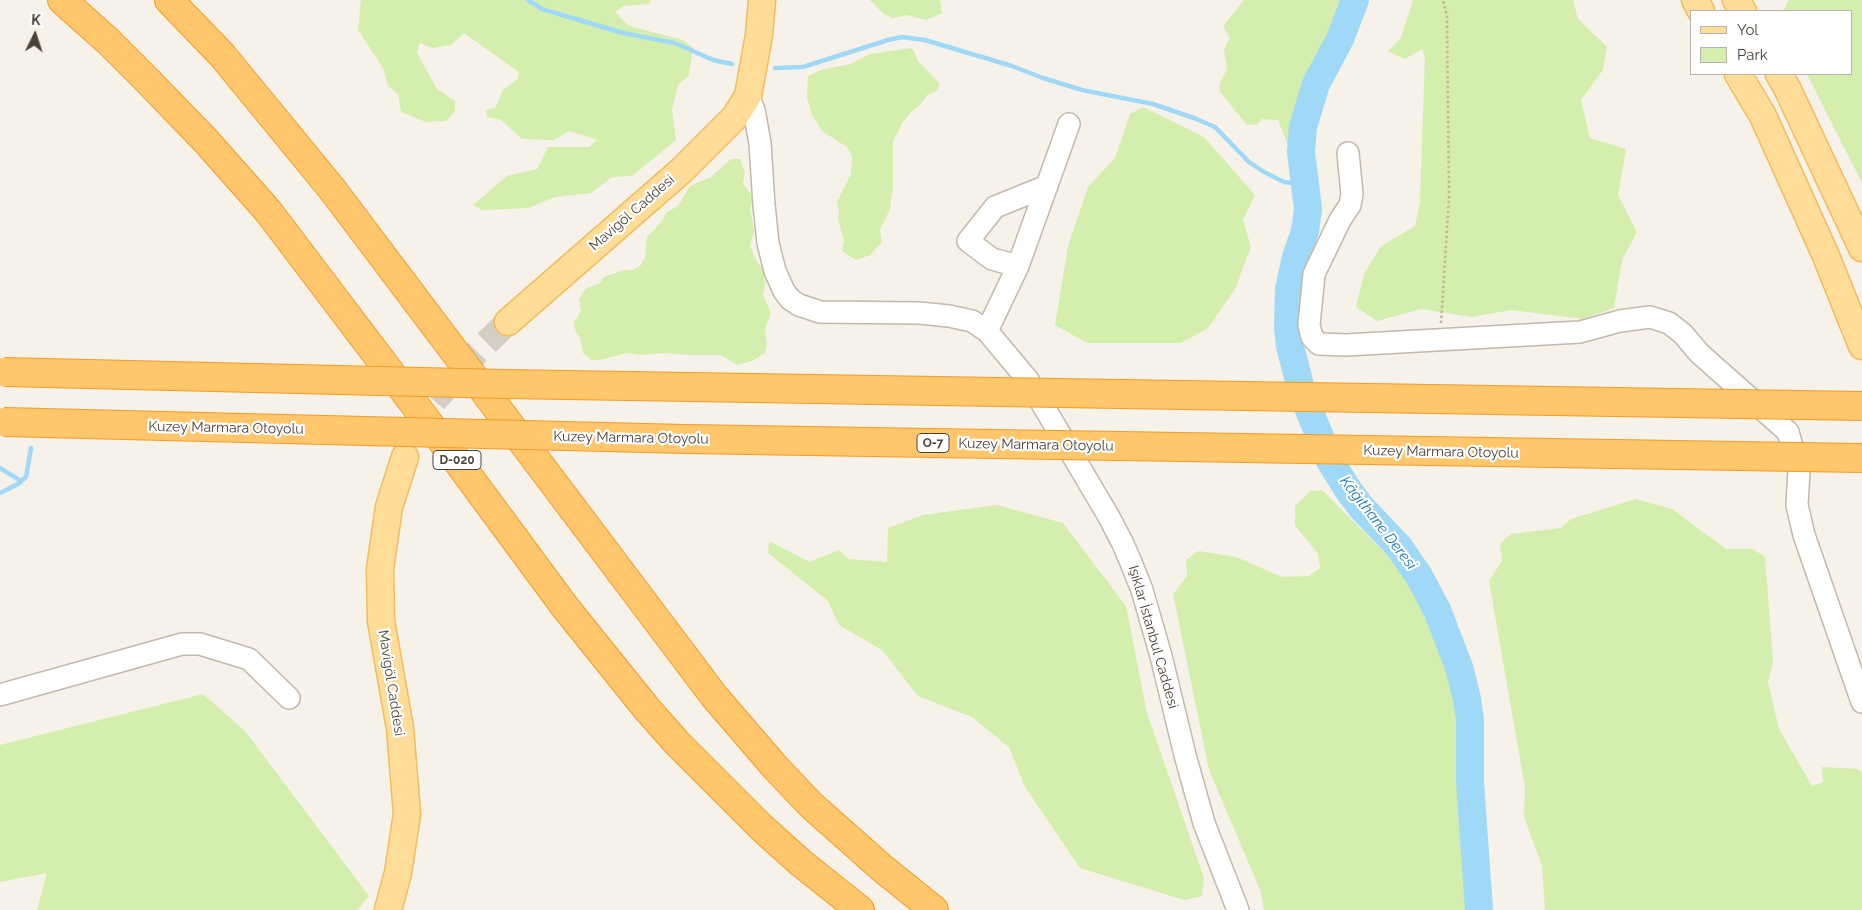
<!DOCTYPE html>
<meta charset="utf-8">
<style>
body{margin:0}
#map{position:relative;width:1862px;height:910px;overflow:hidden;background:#f6f1e9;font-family:Raleway,sans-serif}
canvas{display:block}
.legend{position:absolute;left:1690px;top:10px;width:162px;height:65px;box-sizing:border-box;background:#fff;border:1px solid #b7b3af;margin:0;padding:6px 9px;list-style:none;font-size:15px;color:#4b4236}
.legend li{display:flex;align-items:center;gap:10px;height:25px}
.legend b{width:25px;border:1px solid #b7b3af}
.north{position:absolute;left:10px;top:10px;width:50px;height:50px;-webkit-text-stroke:4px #fff;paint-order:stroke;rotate:4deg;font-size:14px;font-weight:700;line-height:20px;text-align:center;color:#4b4236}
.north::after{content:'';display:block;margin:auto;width:18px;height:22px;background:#4b4236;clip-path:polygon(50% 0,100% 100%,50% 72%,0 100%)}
</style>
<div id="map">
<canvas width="1862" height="910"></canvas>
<ul class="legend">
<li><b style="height:6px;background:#fd9"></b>Yol</li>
<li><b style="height:14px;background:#d4eeae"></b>Park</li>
</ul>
<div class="north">K</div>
</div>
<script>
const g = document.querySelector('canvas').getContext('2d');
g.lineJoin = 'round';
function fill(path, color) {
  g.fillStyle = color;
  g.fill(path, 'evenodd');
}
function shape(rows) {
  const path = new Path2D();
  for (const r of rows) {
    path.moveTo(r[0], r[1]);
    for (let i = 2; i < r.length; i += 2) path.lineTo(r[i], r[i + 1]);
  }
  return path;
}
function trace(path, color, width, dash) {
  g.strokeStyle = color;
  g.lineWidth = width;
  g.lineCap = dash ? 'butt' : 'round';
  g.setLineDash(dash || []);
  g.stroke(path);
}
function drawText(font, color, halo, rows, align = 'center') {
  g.font = font + ' Raleway,sans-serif';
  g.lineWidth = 4.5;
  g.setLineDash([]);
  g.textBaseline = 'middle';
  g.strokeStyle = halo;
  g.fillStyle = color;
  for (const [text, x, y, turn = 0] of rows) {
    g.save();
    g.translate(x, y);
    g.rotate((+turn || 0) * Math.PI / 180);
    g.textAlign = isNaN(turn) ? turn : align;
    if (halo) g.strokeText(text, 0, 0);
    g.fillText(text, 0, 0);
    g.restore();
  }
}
fill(shape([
 [361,0,651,0,649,4,623,6,615,12,629,26,683,40,693,48,689,75,678,85,672,110,676,140,632,176,612,177,591,193,555,197,528,208,482,210,473,205,507,176,537,169,548,147,589,147,597,140,570,131,553,140,522,139,501,120,487,117,486,110,495,108,503,90,518,79,519,72,464,33,451,45,432,48,420,43,417,53,437,89,455,101,455,111,446,121,426,122,401,112,398,94,388,86,383,68,358,30],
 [870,0,940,0,942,13,926,20,907,15,893,18,884,14],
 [1244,0,1359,0,1356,15,1340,51,1323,79,1310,122,1306,148,1296,156,1291,153,1278,120,1262,119,1257,124,1247,125,1220,92,1219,85,1227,69,1224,49,1230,38,1223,26],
 [1413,0,1573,0,1578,19,1607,47,1603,70,1581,100,1590,138,1626,149,1618,195,1637,232,1622,260,1614,308,1583,319,1511,310,1472,317,1421,309,1377,321,1356,307,1364,274,1381,246,1415,226,1420,202,1425,56,1422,49,1405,59,1388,51,1401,38],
 [1789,0,1862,0,1862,183,1807,74,1851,74,1851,11,1783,11],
 [911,48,915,53,918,61,940,84,937,91,927,95,920,105,909,114,901,125,893,142,893,186,890,209,880,230,882,242,870,255,856,260,842,251,844,240,838,219,839,210,837,202,851,174,852,156,847,147,822,131,812,115,807,97,808,76,821,70,850,64,870,54],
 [1143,107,1204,137,1255,195,1243,220,1251,247,1235,289,1208,328,1181,343,1087,343,1055,325,1068,246,1088,187,1115,158,1130,114],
 [731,159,740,159,745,172,743,183,753,197,750,208,754,232,750,246,756,260,763,269,765,284,763,295,771,313,765,329,767,345,765,353,752,361,737,365,721,355,691,355,662,353,642,355,627,353,600,360,591,360,583,353,581,340,575,330,574,322,581,311,579,299,585,289,600,283,604,277,624,270,634,270,641,265,645,257,647,237,662,221,667,212,678,206,690,186,711,177],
 [1322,490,1408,576,1448,647,1467,749,1466,910,1264,910,1261,892,1209,770,1173,594,1187,576,1186,560,1199,551,1236,557,1282,577,1309,576,1320,568,1318,554,1295,525,1295,506,1311,491],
 [1636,499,1672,509,1726,549,1753,549,1765,557,1773,661,1768,682,1779,729,1812,786,1823,782,1822,767,1858,769,1862,773,1862,910,1545,910,1542,866,1524,817,1525,788,1489,581,1502,561,1500,544,1511,534,1561,528,1571,519],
 [997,505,1063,523,1126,606,1147,713,1204,878,1202,896,1184,900,1080,868,1025,787,1009,747,972,717,918,696,882,650,839,625,828,601,768,553,769,541,810,562,839,550,849,559,887,562,888,528,923,515],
 [203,694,245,731,369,896,357,910,37,910,47,873,0,882,0,745]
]), '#d4eeae');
trace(shape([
 [528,0,542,9,623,33,675,43,713,60,732,64],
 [775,68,803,67,888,40,902,37,925,40,1012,66,1043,78,1082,90,1153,104,1194,118,1215,127,1249,162,1264,172,1284,182,1299,184],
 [0,468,21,481],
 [0,493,18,484,26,477,31,448]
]), '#a0d9f8', 4.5);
trace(shape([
 [1355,0,1340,39,1316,84,1303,127,1301,152,1308,209,1305,231,1296,257,1289,289,1288,327,1290,346,1302,393,1330,461,1349,491,1361,507,1399,547,1419,576,1437,610,1459,667,1467,699,1470,719,1470,782,1479,910]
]), '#a0d9f8', 28);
trace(shape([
 [416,435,434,401,477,352,508,322]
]), '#d4cec5', 26, [26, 13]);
const minor = shape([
 [748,96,754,110,760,143,764,205,768,243,775,271,784,291,790,299,799,305,820,312,919,313,949,316,972,321,987,331,1028,380,1109,517,1123,544,1132,565,1142,590,1161,656,1185,755,1204,823,1238,910],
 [1348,153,1352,194,1350,205,1340,220,1314,274,1309,325,1312,337,1319,344,1346,345,1580,332,1620,321,1650,317,1669,323,1683,334,1699,353,1788,432,1799,471,1797,505,1804,535,1862,702],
 [1018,266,992,259,968,241,995,207,1047,186],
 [987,331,1018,266,1069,124],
 [0,695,182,644,200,644,249,659,289,698]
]);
const major = shape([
 [1695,0,1701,11],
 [1736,0,1743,11],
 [1738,74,1763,116,1826,256,1862,346],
 [1779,74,1788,90,1862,248],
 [508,322,682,170,735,117,748,96,759,35,762,0],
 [388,910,398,873,407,814,400,728,381,621,380,569,389,507,405,457]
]);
const highway = shape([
 [62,0,108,41,147,80,206,141,268,211,455,458,565,607,647,709,678,744,761,827,801,863,860,910],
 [169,0,222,55,332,189,714,696,775,767,811,805,882,868,934,910]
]);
trace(minor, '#c3b9aa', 24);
trace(major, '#f1bd5c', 29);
trace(highway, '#ef9c2a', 30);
trace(shape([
 [1441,323,1449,197,1447,16,1443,0]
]), '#c6b49a', 2.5, [2.5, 2.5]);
trace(minor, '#fff', 21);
trace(major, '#fd9', 26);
trace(highway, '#ffc66b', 28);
const highwayBridge = shape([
 [4,372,505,384,1862,406],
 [4,422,685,439,1862,458]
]);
trace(highwayBridge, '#ef9c2a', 30, []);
trace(highwayBridge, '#ffc66b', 28);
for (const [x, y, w] of [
 [933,443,32],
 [457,460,48]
]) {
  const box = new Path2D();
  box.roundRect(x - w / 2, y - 9.5, w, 19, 4);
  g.fillStyle = '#fff';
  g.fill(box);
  trace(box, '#4b4236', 1);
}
drawText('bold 12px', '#4b4236', null, [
 ["O-7",933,443],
 ["D-020",457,460]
]);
drawText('14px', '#4b4236', '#fff', [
 ["Mavigöl Caddesi",632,213,-41],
 ["Kuzey Marmara Otoyolu",226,428,1],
 ["Kuzey Marmara Otoyolu",631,438,1],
 ["Kuzey Marmara Otoyolu",1036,445,1],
 ["Kuzey Marmara Otoyolu",1441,452,1],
 ["Işıklar İstanbul Caddesi",1153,637,74],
 ["Mavigöl Caddesi",391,683,81]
]);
drawText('italic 15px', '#207cb2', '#fff', [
 ["Kâğıthane Deresi",1378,523,52]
]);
</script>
